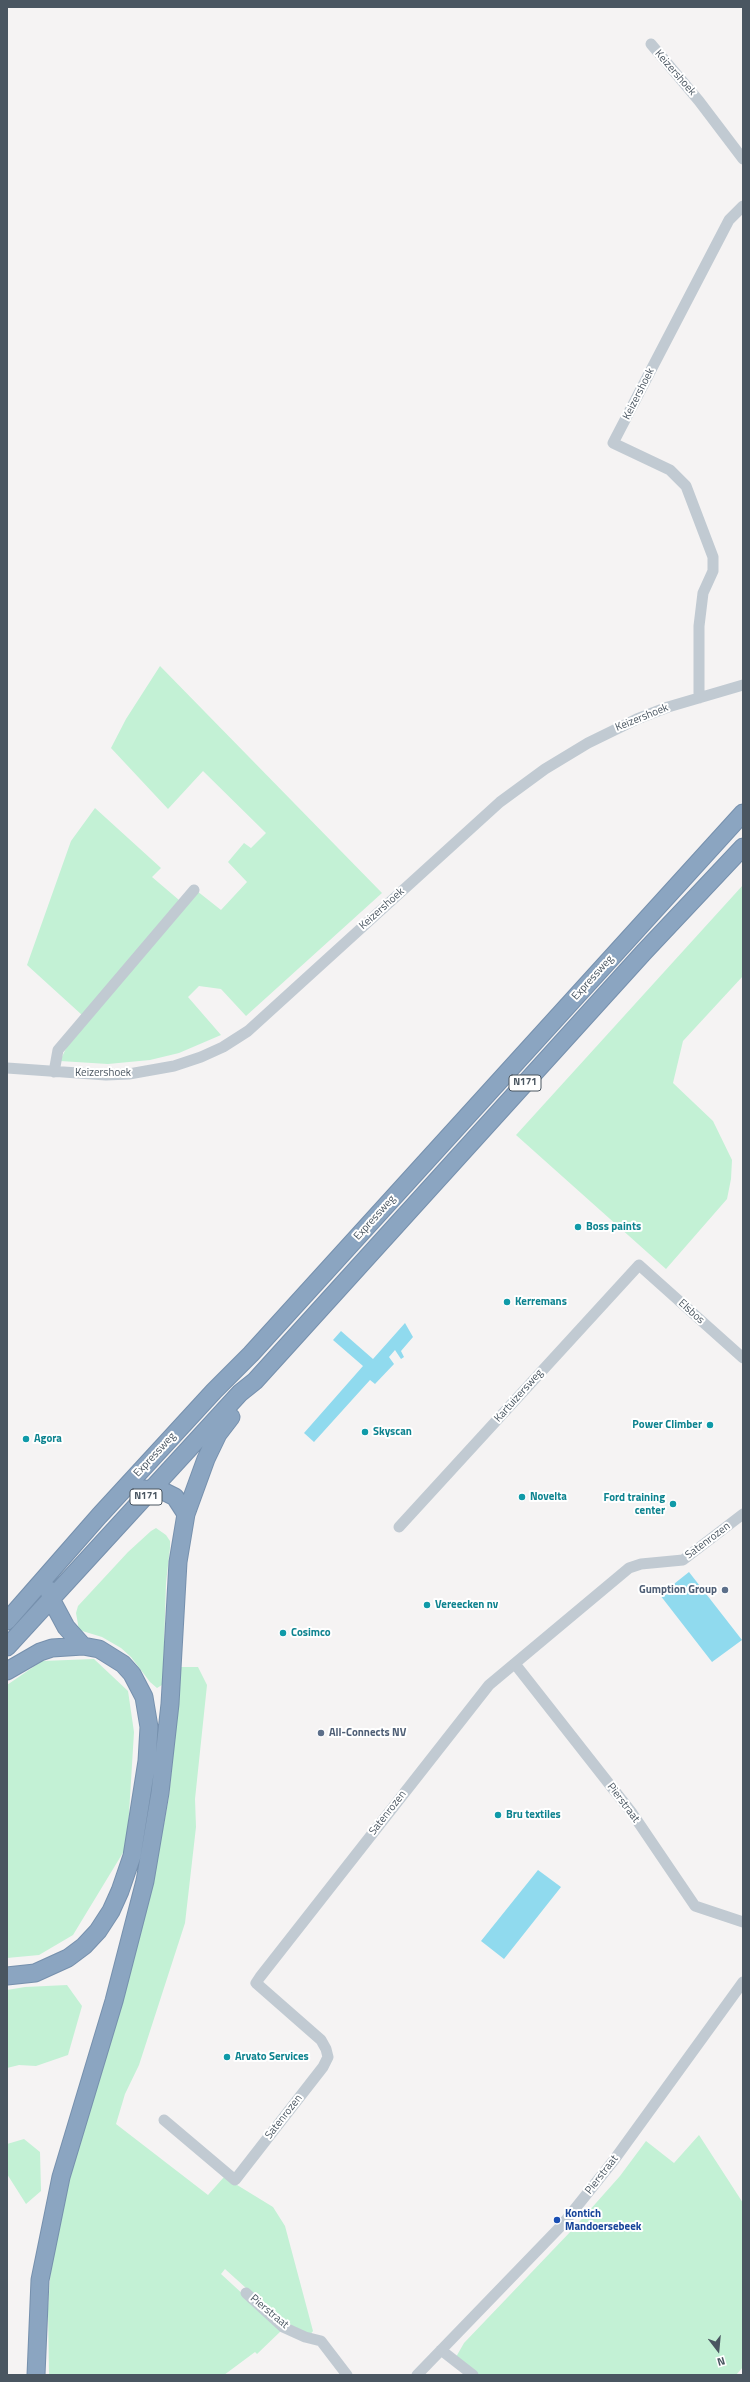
<!DOCTYPE html>
<style>
body{margin:0}
#map{position:relative;width:750px;height:2382px;overflow:hidden;background:#f5f3f3;font-family:"Titillium Web",sans-serif}
canvas{display:block}
.frame{position:absolute;inset:0;border:8px solid #4a5661;pointer-events:none}
.north{position:absolute;left:698px;top:2330px;width:40px;height:40px;-webkit-text-stroke:3px #fff;paint-order:stroke;rotate:164deg;font-size:11px;font-weight:700;line-height:16px;text-align:center;color:#4a5661}
.north::after{content:'';display:block;margin:auto;width:14px;height:18px;background:#4a5661;clip-path:polygon(50% 0,100% 100%,50% 72%,0 100%)}
</style>
<div id="map">
<canvas width="750" height="2382"></canvas>
<div class="frame"></div>
<div class="north">N</div>
</div>
<script>
const g = document.querySelector('canvas').getContext('2d');
g.lineJoin = 'round';
function fill(path, color) {
  g.fillStyle = color;
  g.fill(path, 'evenodd');
}
function shape(rows) {
  const path = new Path2D();
  for (const r of rows) {
    path.moveTo(r[0], r[1]);
    for (let i = 2; i < r.length; i += 2) path.lineTo(r[i], r[i + 1]);
  }
  return path;
}
function trace(path, color, width, dash) {
  g.strokeStyle = color;
  g.lineWidth = width;
  g.lineCap = dash ? 'butt' : 'round';
  g.setLineDash(dash || []);
  g.stroke(path);
}
function drawText(font, color, halo, rows, align = 'center') {
  g.font = font + ' "Titillium Web",sans-serif';
  g.lineWidth = 4;
  g.setLineDash([]);
  g.textBaseline = 'middle';
  g.strokeStyle = halo;
  g.fillStyle = color;
  for (const [text, x, y, turn = 0] of rows) {
    g.save();
    g.translate(x, y);
    g.rotate((+turn || 0) * Math.PI / 180);
    g.textAlign = isNaN(turn) ? turn : align;
    if (halo) g.strokeText(text, 0, 0);
    g.fillText(text, 0, 0);
    g.restore();
  }
}
fill(shape([
 [160,666,382,893,246,1016,221,989,199,986,188,997,221,1035,179,1053,150,1060,108,1064,60,1061,72,1036,197,891,221,910,247,882,228,862,244,843,251,848,266,833,203,771,168,809,111,748,126,719],
 [95,808,161,868,152,877,179,900,82,1015,27,965,71,841],
 [743,885,743,976,683,1041,673,1083,713,1121,732,1160,731,1179,727,1199,666,1269,516,1135],
 [156,1528,166,1535,170,1541,170,1548,166,1583,163,1679,162,1685,157,1688,150,1682,131,1657,121,1648,102,1637,79,1630,76,1613,78,1606,128,1552,151,1531],
 [94,1659,128,1691,134,1732,127,1846,73,1935,39,1955,7,1958,7,1685,42,1661],
 [181,1667,198,1667,207,1685,195,1799,196,1827,185,1923,139,2065,125,2094,116,2124,208,2195,224,2177,273,2207,285,2226,313,2331,310,2335,289,2327,225,2269,221,2274,282,2330,257,2354,255,2352,224,2375,49,2375,48,2309,51,2265,73,2161,121,2006,152,1887,169,1797],
 [67,1985,82,2006,68,2055,36,2066,19,2065,7,2068,7,1990,25,1987],
 [699,2135,743,2203,743,2367,736,2375,479,2375,456,2357,464,2343,572,2230,620,2176,646,2141,674,2163],
 [24,2139,40,2152,41,2191,26,2204,7,2174,7,2144]
]), '#c3f1d5');
fill(shape([
 [405,1323,413,1337,401,1351,404,1357,401,1359,395,1350,389,1357,394,1364,375,1384,370,1380,314,1442,304,1433,363,1366,333,1340,341,1331,373,1359],
 [689,1572,742,1640,712,1662,660,1595],
 [538,1870,561,1887,504,1959,481,1941]
]), '#90daee');
const highway = shape([
 [144,1489,163,1491,175,1497,186,1514],
 [49,1590,51,1599,66,1627,83,1646],
 [7,1621,99,1516,214,1391,251,1354,743,813],
 [7,1647,240,1393,255,1381,644,952,743,847],
 [7,1671,40,1652,52,1648,83,1646,99,1649,123,1664,132,1674,144,1697,149,1727,147,1761,132,1856,120,1891,111,1911,98,1931,84,1946,68,1958,35,1973,7,1976],
 [36,2375,40,2280,61,2177,114,2001,145,1881,160,1793,170,1704,178,1562,186,1514,206,1459,218,1434,231,1417]
]);
trace(highway, '#7690ad', 19);
trace(shape([
 [651,44,699,101,743,159],
 [699,698,699,626,703,593,713,571,713,557,686,486,670,470,613,443,729,220,743,206],
 [7,1068,106,1075,129,1074,174,1066,201,1057,223,1047,248,1031,500,802,545,769,588,743,637,719,668,707,743,685],
 [54,1072,58,1050,194,890],
 [399,1527,639,1265,743,1358],
 [515,1664,632,1813,695,1906,743,1922],
 [164,2120,235,2180,323,2067,328,2057,326,2049,321,2040,256,1983,260,1977,489,1685,629,1568,641,1564,683,1560,743,1514],
 [246,2293,283,2327,305,2337,321,2341,347,2375],
 [441,2350,473,2375],
 [417,2375,562,2225,614,2160,743,1982]
]), '#c1cad2', 11);
trace(highway, '#8ba5c1', 17);
for (const [x, y, r, color] of [
 [578,1227,4,"#0f9aa8"],
 [507,1302,4,"#0f9aa8"],
 [710,1425,4,"#0f9aa8"],
 [365,1432,4,"#0f9aa8"],
 [26,1439,4,"#0f9aa8"],
 [522,1497,4,"#0f9aa8"],
 [673,1504,4,"#0f9aa8"],
 [725,1590,4,"#5c6f8a"],
 [427,1605,4,"#0f9aa8"],
 [283,1633,4,"#0f9aa8"],
 [321,1733,4,"#5c6f8a"],
 [498,1815,4,"#0f9aa8"],
 [227,2057,4,"#0f9aa8"],
 [557,2220,4,"#1a4fb4"]
]) {
  const dot = new Path2D();
  dot.arc(x, y, r, 0, 2 * Math.PI);
  g.fillStyle = color;
  g.fill(dot);
  trace(dot, '#fff', 1.5);
}
for (const [x, y, w] of [
 [525,1083,32],
 [146,1497,32]
]) {
  const box = new Path2D();
  box.roundRect(x - w / 2, y - 8, w, 16, 3);
  g.fillStyle = '#fff';
  g.fill(box);
  trace(box, '#4a5661', 1);
}
drawText('bold 10px', '#4a5661', null, [
 ["N171",525,1083],
 ["N171",146,1497]
]);
drawText('11px', '#4a5661', '#fff', [
 ["Keizershoek",675,73,49],
 ["Keizershoek",639,394,-63],
 ["Keizershoek",642,718,-22],
 ["Keizershoek",382,909,-42],
 ["Expressweg",593,978,-48],
 ["Keizershoek",103,1073],
 ["Expressweg",375,1218,-48],
 ["Elsbos",691,1312,42],
 ["Kartuizersweg",519,1396,-48],
 ["Expressweg",155,1455,-47],
 ["Satenrozen",708,1541,-37],
 ["Pierstraat",623,1803,53],
 ["Satenrozen",388,1813,-52],
 ["Satenrozen",284,2117,-52],
 ["Pierstraat",602,2175,-52],
 ["Pierstraat",269,2312,40]
]);
drawText('bold 11px', '#0d838f', '#fff', [
 ["Boss paints",586,1227],
 ["Kerremans",515,1302],
 ["Power Climber",702,1425,"right"],
 ["Skyscan",373,1432],
 ["Agora",34,1439],
 ["Novelta",530,1497],
 ["Ford training",665,1498,"right"],
 ["center",665,1511,"right"],
 ["Vereecken nv",435,1605],
 ["Cosimco",291,1633],
 ["Bru textiles",506,1815],
 ["Arvato Services",235,2057]
], 'left');
drawText('bold 11px', '#4e5e75', '#fff', [
 ["Gumption Group",717,1590],
 ["All-Connects NV",329,1733,"left"]
], 'right');
drawText('bold 11px', '#164399', '#fff', [
 ["Kontich",565,2214],
 ["Mandoersebeek",565,2227]
], 'left');
</script>
